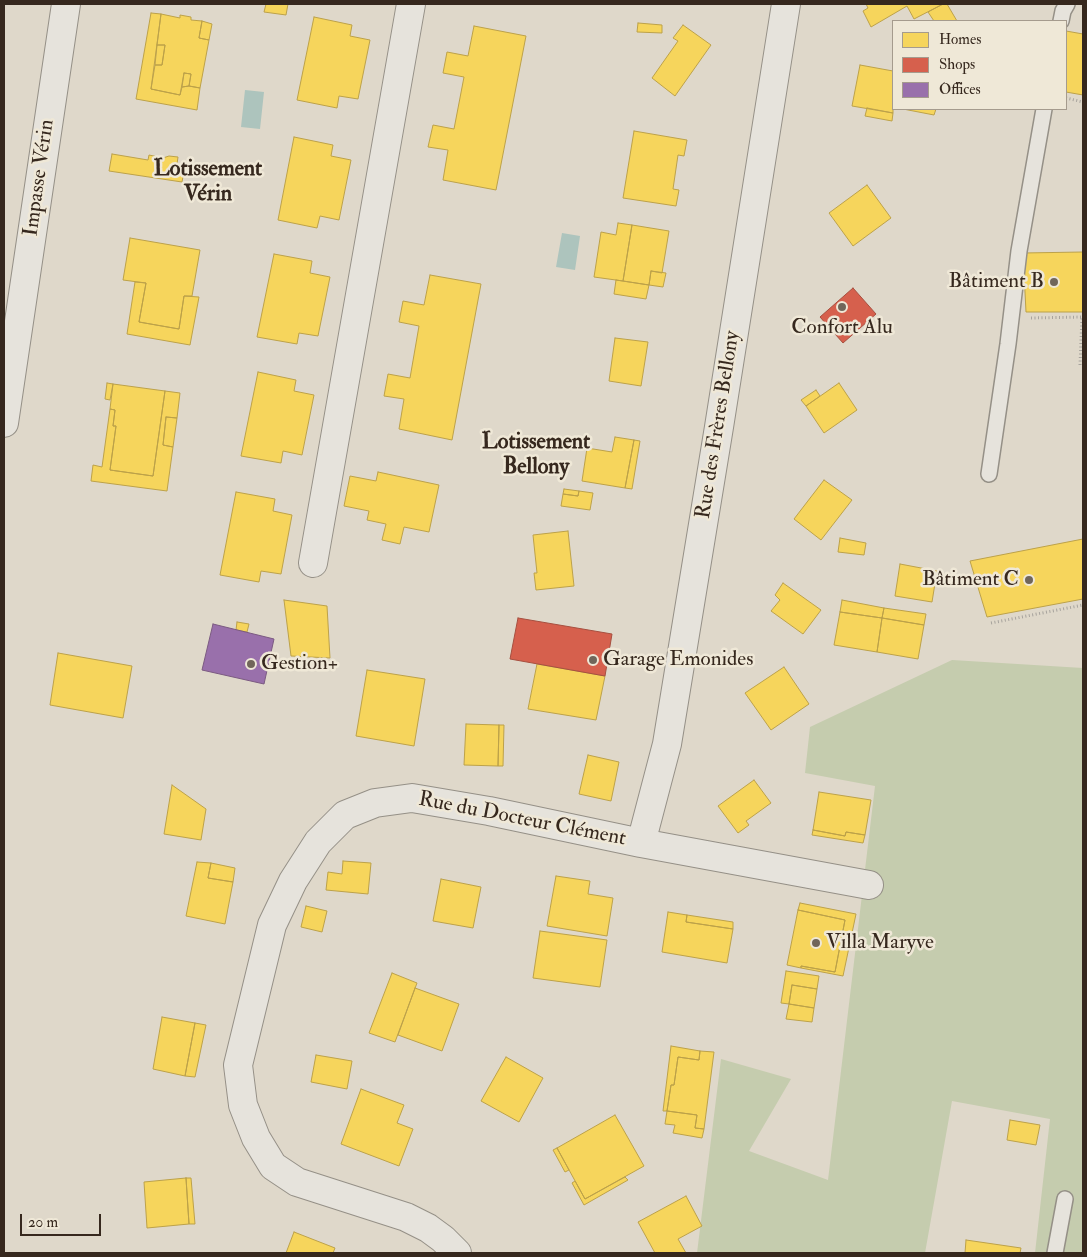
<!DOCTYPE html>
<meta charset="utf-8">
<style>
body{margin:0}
#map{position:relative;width:1087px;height:1257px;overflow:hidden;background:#dfd8ca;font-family:"IM FELL Double Pica",serif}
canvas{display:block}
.frame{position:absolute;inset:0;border:5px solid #36281e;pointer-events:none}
.legend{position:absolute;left:892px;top:20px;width:175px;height:90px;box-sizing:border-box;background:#efe8d7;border:1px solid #a59b8d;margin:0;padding:6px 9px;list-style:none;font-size:15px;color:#36281e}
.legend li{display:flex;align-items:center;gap:10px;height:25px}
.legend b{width:25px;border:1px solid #a59b8d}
.scale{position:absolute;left:20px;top:1214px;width:81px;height:22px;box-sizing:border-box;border:2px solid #36281e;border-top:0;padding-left:6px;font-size:15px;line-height:18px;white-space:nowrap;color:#36281e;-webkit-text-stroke:4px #efe8d7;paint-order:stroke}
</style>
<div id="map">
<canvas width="1087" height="1257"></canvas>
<div class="frame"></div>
<ul class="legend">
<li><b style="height:14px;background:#f6d55c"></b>Homes</li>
<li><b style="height:14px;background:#d6604d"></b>Shops</li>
<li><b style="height:14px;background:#9970ab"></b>Offices</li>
</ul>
<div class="scale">20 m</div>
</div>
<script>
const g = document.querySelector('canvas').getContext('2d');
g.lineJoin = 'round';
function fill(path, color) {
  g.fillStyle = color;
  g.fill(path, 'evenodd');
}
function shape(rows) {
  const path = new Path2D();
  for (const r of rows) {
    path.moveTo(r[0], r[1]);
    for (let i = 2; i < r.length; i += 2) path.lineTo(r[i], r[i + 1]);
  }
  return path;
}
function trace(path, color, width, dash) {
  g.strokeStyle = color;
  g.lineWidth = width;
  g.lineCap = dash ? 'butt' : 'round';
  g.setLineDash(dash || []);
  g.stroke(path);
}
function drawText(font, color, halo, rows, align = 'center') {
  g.font = font + ' "IM FELL Double Pica",serif';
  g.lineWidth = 5;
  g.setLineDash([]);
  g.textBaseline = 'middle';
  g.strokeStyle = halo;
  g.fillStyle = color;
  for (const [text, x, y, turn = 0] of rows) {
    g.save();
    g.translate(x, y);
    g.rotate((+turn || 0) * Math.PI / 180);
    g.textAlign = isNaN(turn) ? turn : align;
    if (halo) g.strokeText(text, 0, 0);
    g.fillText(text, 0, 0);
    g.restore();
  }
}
fill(shape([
 [952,660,1083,668,1083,1253,1035,1253,1050,1119,952,1101,925,1253,697,1253,721,1059,791,1079,749,1151,828,1180,875,786,805,773,810,727]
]), '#c5ccae');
fill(shape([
 [245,90,264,92,260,129,241,127],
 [562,233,580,236,575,270,556,267]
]), '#adc4bd');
const homes = shape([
 [266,4,288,4,286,15,264,12,266,4],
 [866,4,943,4,914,19,907,6,871,27,863,11,868,8,866,4],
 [943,4,947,4,957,21,934,21,928,12,943,4],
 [151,13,161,14,151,89,180,95,182,87,189,86,200,88,197,110,136,99,151,13],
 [161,14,180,18,180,15,191,17,191,20,202,21,199,38,209,40,200,88,189,86,191,74,184,73,180,95,151,89,155,65,162,65,165,45,157,45,161,14],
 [314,17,352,25,350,36,370,40,358,99,339,96,337,108,297,100,314,17],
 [202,21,212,24,209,40,199,38,202,21],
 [638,23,662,25,662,33,637,32,638,23],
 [683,25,711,45,675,96,652,78,678,41,673,38,683,25],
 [474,26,526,36,496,190,443,180,448,150,428,147,433,125,454,129,464,77,443,73,447,52,468,56,474,26],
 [1066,31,1083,34,1083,95,1066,92,1066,31],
 [157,45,165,45,162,65,155,65,157,45],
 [860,65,893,71,893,113,852,106,860,65],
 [184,73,191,74,189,86,182,87,184,73],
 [867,108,893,113,892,121,865,116,867,108],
 [903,109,936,109,934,115,903,109],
 [634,131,687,140,684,156,678,155,673,189,679,190,676,206,623,198,634,131],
 [294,137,333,145,331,156,351,160,339,220,320,216,317,228,278,220,294,137],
 [112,154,148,160,149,155,163,158,169,156,178,157,177,164,185,166,182,182,109,171,112,154],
 [867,185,891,218,853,246,829,213,867,185],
 [618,223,632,225,623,281,594,277,601,232,616,235,618,223],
 [632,225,669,231,662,273,651,271,649,285,623,281,632,225],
 [130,238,200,250,192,296,184,296,179,329,139,322,146,283,123,280,130,238],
 [1083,252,1083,312,1026,312,1023,253,1083,252],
 [274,254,312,261,310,273,330,277,318,336,299,333,297,344,257,337,274,254],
 [651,271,666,273,663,287,649,285,651,271],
 [430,275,481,284,452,440,399,429,404,399,384,396,388,374,410,378,419,326,399,322,403,301,424,305,430,275],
 [616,280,649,285,646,299,614,294,616,280],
 [135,282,146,283,139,322,179,329,184,296,199,297,190,345,127,334,135,282],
 [615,338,648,342,641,386,609,381,615,338],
 [258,372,296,380,294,391,314,395,302,455,283,451,281,463,241,456,258,372],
 [107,383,113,384,110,400,105,399,107,383],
 [839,383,857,410,824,433,806,406,839,383],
 [113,384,165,391,153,476,110,470,116,426,113,426,115,410,110,409,113,384],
 [816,390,820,396,806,406,801,400,816,390],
 [165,391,180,393,177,418,166,417,163,445,173,447,167,491,91,481,93,465,102,467,110,409,115,410,113,426,116,426,110,470,153,476,165,391],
 [166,417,177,418,173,447,163,445,166,417],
 [615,437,634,440,625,488,582,481,587,448,612,452,615,437],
 [634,440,640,441,632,489,625,488,634,440],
 [378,472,439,485,429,532,404,527,400,544,382,540,386,524,367,520,369,511,344,506,350,476,376,481,378,472],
 [824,480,852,500,821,540,794,519,824,480],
 [564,489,579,491,578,496,563,494,564,489],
 [579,491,593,493,590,510,561,506,563,494,578,496,579,491],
 [236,492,275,499,273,511,292,515,281,574,261,571,259,582,220,575,236,492],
 [568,531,574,586,536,590,534,573,537,573,533,535,568,531],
 [840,538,866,543,864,555,838,552,840,538],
 [1083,539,1083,599,987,617,970,561,1083,539],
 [900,564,937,571,932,602,895,596,900,564],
 [783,583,821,610,803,634,771,611,780,600,775,595,783,583],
 [284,600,327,606,330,658,291,656,284,600],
 [842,600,884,608,882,618,840,612,842,600],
 [884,608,926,614,924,625,882,618,884,608],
 [840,612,882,618,877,652,834,645,840,612],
 [882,618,924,625,918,659,877,652,882,618],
 [237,622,249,624,247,632,236,630,237,622],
 [58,653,132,666,123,718,50,705,58,653],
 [537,664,605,676,596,720,528,709,537,664],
 [784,667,809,704,771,730,745,693,784,667],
 [367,670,425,679,414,746,356,736,367,670],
 [466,724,499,725,498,766,464,765,466,724],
 [499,725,504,725,503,766,498,766,499,725],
 [588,755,619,762,611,801,579,794,588,755],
 [754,780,771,803,746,821,749,825,738,833,718,806,754,780],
 [172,785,206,809,201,840,164,834,172,785],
 [819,792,871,800,865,835,846,832,845,836,813,830,819,792],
 [813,830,845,836,846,832,865,835,863,843,812,835,813,830],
 [343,861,371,863,368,894,326,890,328,872,342,874,343,861],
 [197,862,211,863,208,878,233,882,225,924,186,916,197,862],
 [211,863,235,868,233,882,208,878,211,863],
 [556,876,590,881,588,894,613,898,607,936,547,926,556,876],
 [441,879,481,887,473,928,433,921,441,879],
 [800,903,856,914,843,976,801,968,801,966,835,972,845,920,798,910,800,903],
 [306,906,327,911,322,932,301,927,306,906],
 [798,910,845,920,835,972,801,966,801,968,787,965,798,910],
 [668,912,687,915,686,922,733,929,727,963,662,952,668,912],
 [687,915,733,922,733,929,686,922,687,915],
 [540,931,607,940,600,987,533,978,540,931],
 [786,971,819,976,817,989,792,985,789,1004,781,1003,786,971],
 [392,973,417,983,395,1042,369,1033,392,973],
 [792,985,817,989,814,1008,789,1004,792,985],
 [415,988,459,1004,442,1051,398,1035,415,988],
 [789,1004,814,1008,812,1022,786,1019,789,1004],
 [162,1017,195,1023,185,1076,153,1069,162,1017],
 [195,1023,206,1025,195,1077,185,1076,195,1023],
 [671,1046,700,1051,699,1060,678,1057,674,1085,671,1085,667,1111,663,1111,671,1046],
 [700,1051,714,1052,704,1129,695,1128,697,1115,667,1111,671,1085,674,1085,678,1057,699,1060,700,1051],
 [316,1055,352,1061,347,1089,311,1082,316,1055],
 [506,1057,543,1078,519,1122,481,1101,506,1057],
 [361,1089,404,1105,397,1123,413,1129,399,1166,341,1144,361,1089],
 [667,1111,697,1115,695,1128,704,1129,702,1138,673,1133,675,1125,665,1124,667,1111],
 [615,1115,644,1166,585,1199,557,1148,615,1115],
 [1010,1120,1040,1125,1036,1145,1007,1140,1010,1120],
 [557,1148,569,1170,565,1172,553,1150,557,1148],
 [625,1177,628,1180,584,1205,572,1183,575,1181,585,1199,625,1177],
 [186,1178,189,1224,147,1228,144,1182,186,1178],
 [186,1178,191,1178,195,1224,189,1224,186,1178],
 [686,1196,702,1226,678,1239,686,1253,655,1253,638,1222,686,1196],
 [294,1232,335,1248,333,1253,286,1253,294,1232],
 [966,1240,1021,1248,1020,1253,965,1253,966,1240]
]);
fill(homes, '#f6d55c');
trace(homes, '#bca149', 1);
const shops = shape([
 [853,288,876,314,843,343,820,317,853,288],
 [518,618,612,634,605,676,510,659,518,618]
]);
fill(shops, '#d6604d');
trace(shops, '#a64f3f', 1);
const offices = shape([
 [213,624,274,639,264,684,202,670,213,624]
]);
fill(offices, '#9970ab');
trace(offices, '#7b5a81', 1);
const service = shape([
 [1061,21,1063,11,1067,4],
 [989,474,1008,344,1019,251,1044,109],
 [1055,1253,1065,1199]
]);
const minor = shape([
 [4,423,66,4],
 [313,563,411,4],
 [641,843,667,744,719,427,786,4],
 [457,1253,443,1239,428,1228,406,1217,297,1182,273,1166,256,1138,243,1105,238,1065,272,925,293,881,318,842,345,815,375,803,412,798,489,811,641,843,869,885]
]);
trace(service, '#959087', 18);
trace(minor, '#959087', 30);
trace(shape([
 [1066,98,1083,102],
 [1031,318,1083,317],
 [1080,365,1082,317],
 [991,623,1083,605]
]), '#a7a39d', 3, [1, 2.5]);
trace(service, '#e6e3dc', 15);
trace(minor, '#e6e3dc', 28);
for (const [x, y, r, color] of [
 [1054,282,5,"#71665a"],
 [842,307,5,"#71665a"],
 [1029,580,5,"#71665a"],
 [593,660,5,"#71665a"],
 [251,664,5,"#71665a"],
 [816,943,5,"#71665a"]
]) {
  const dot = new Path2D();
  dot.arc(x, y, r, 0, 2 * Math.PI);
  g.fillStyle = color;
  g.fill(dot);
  trace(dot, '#efe8d7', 2);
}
drawText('21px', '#36281e', '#efe8d7', [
 ["Impasse Vérin",40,178,-82],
 ["Rue des Frères Bellony",719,425,-81],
 ["Rue du Docteur Clément",522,820,11]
]);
drawText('21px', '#36281e', '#efe8d7', [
 ["Bâtiment B",1044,282,"right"],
 ["Confort Alu",842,328,"center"],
 ["Bâtiment C",1019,580,"right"],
 ["Garage Emonides",603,660],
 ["Gestion+",261,664],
 ["Villa Maryve",826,943]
], 'left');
drawText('bold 22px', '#36281e', '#efe8d7', [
 ["Lotissement",208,170],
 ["Vérin",208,195],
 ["Lotissement",536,443],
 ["Bellony",536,468]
]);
</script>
